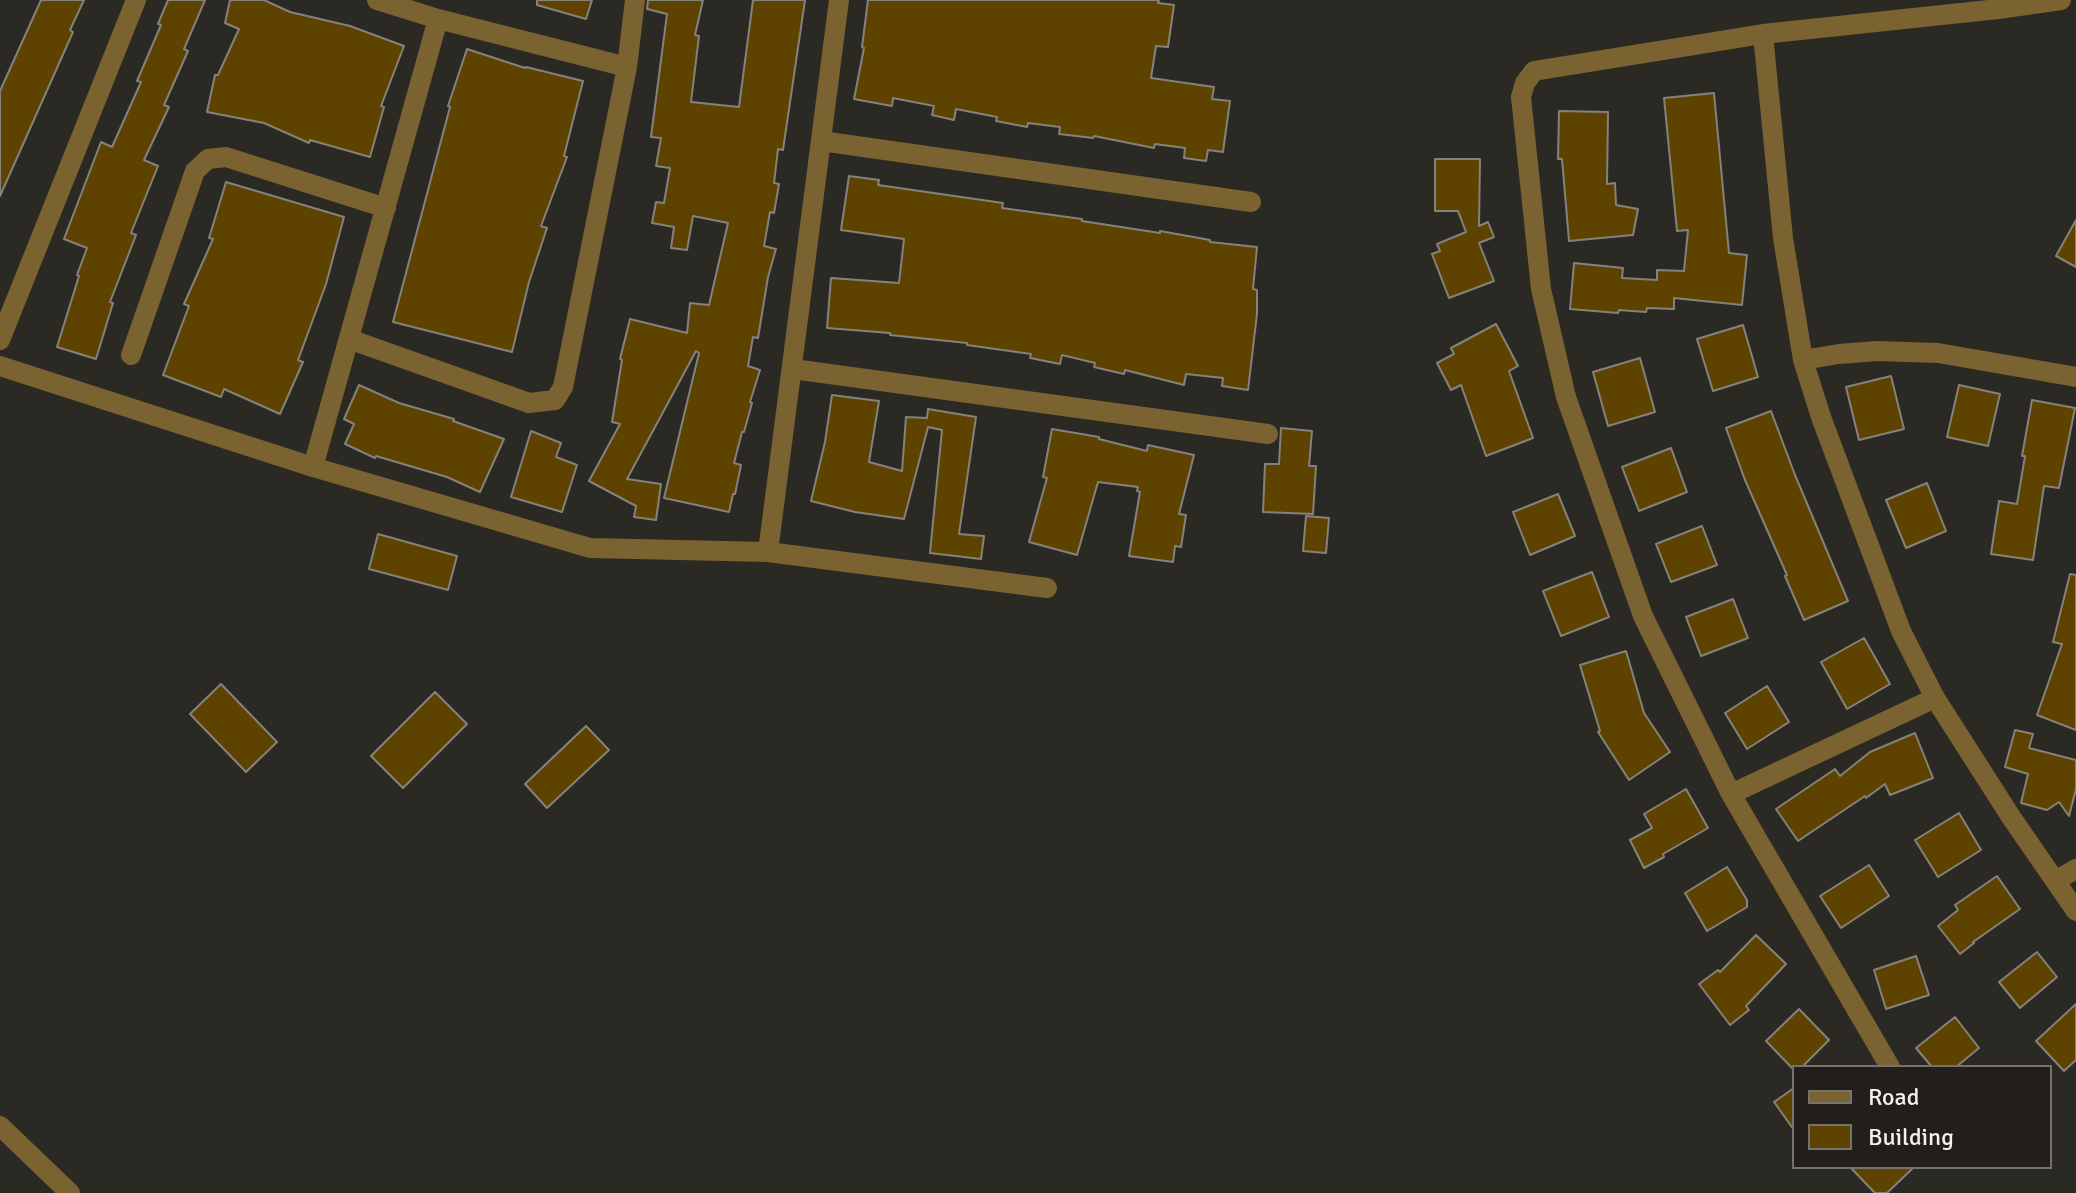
<!DOCTYPE html>
<style>
body{margin:0}
#map{position:relative;width:2076px;height:1193px;overflow:hidden;background:#2b2924;font-family:Signika,sans-serif}
canvas{display:block}
.legend{position:absolute;left:1792px;top:1065px;width:260px;height:104px;box-sizing:border-box;background:#221f1b;border:2px solid #76736f;margin:0;padding:10px 14px;list-style:none;font-size:24px;color:#f3f1ee}
.legend li{display:flex;align-items:center;gap:16px;height:40px}
.legend b{width:40px;border:2px solid #76736f}
</style>
<div id="map">
<canvas width="2076" height="1193"></canvas>
<ul class="legend">
<li><b style="height:10px;background:#7b6231"></b>Road</li>
<li><b style="height:22px;background:#5e4300"></b>Building</li>
</ul>
</div>
<script>
const g = document.querySelector('canvas').getContext('2d');
g.lineJoin = 'round';
function fill(path, color) {
  g.fillStyle = color;
  g.fill(path, 'evenodd');
}
function shape(rows) {
  const path = new Path2D();
  for (const r of rows) {
    path.moveTo(r[0], r[1]);
    for (let i = 2; i < r.length; i += 2) path.lineTo(r[i], r[i + 1]);
  }
  return path;
}
function trace(path, color, width, dash) {
  g.strokeStyle = color;
  g.lineWidth = width;
  g.lineCap = dash ? 'butt' : 'round';
  g.setLineDash(dash || []);
  g.stroke(path);
}
const building = shape([
 [41,0,84,0,70,30,73,32,0,196,0,91,41,0],
 [168,0,205,0,184,49,188,51,164,105,169,107,144,160,158,166,131,233,136,235,110,302,113,303,96,359,57,347,79,276,77,275,87,248,64,239,101,142,112,147,141,82,137,81,161,25,158,24,168,0],
 [230,0,264,0,290,12,350,26,404,46,381,106,384,107,370,157,310,140,309,143,264,123,207,112,215,75,218,75,239,29,225,23,230,0],
 [537,0,592,0,586,19,537,5,537,0],
 [648,0,703,0,695,35,699,36,691,102,739,107,753,0,805,0,783,150,778,149,774,183,779,184,774,213,770,212,764,246,776,249,768,277,758,338,753,337,748,366,760,370,750,402,752,403,744,432,742,432,734,463,741,465,735,494,733,494,729,512,664,498,699,353,696,351,627,479,661,484,656,520,634,517,636,506,589,481,620,424,612,422,622,360,620,359,630,319,687,333,690,303,709,305,728,223,693,216,687,250,671,248,674,227,652,223,656,202,664,203,670,168,656,166,661,138,651,137,667,14,647,9,648,0],
 [868,0,1159,0,1158,3,1174,5,1168,47,1156,46,1151,78,1214,87,1212,99,1230,101,1223,152,1208,150,1206,161,1184,158,1185,148,1155,144,1154,148,1094,136,1093,138,1059,134,1060,127,1028,123,1027,127,996,121,997,117,956,109,954,120,932,115,934,106,893,98,892,106,854,99,864,48,862,47,868,0],
 [467,49,525,68,526,67,583,81,564,156,567,157,541,226,547,228,529,282,512,352,393,322,450,107,448,106,467,49],
 [1714,93,1729,253,1747,255,1742,305,1674,298,1674,309,1647,308,1646,312,1619,310,1618,313,1570,309,1574,263,1623,268,1622,278,1657,280,1657,270,1684,271,1688,230,1677,231,1664,98,1714,93],
 [1559,111,1608,112,1607,184,1615,183,1616,205,1638,209,1633,235,1569,241,1562,159,1558,159,1559,111],
 [1435,159,1480,159,1479,226,1488,222,1494,237,1479,243,1494,281,1449,298,1432,254,1440,251,1437,244,1466,232,1458,211,1435,211,1435,159],
 [849,176,879,180,878,185,1003,203,1002,208,1082,219,1082,221,1160,233,1160,231,1210,240,1210,242,1257,247,1253,289,1257,290,1257,314,1248,390,1222,386,1223,378,1186,374,1184,385,1125,370,1124,374,1094,367,1095,363,1062,355,1060,364,1030,358,1031,354,967,345,967,343,890,335,890,333,827,328,831,278,899,283,904,239,841,230,849,176],
 [226,182,344,217,326,284,298,360,303,362,280,414,224,389,221,397,163,375,189,306,184,304,213,239,209,238,226,182],
 [2076,220,2076,267,2056,256,2076,220],
 [1496,324,1518,366,1509,371,1533,438,1486,456,1461,385,1451,390,1437,363,1454,354,1451,348,1496,324],
 [1743,325,1758,377,1713,391,1697,339,1743,325],
 [1640,358,1655,412,1608,426,1593,372,1640,358],
 [1891,376,1904,429,1859,440,1846,387,1891,376],
 [359,385,399,403,454,419,453,421,504,439,480,492,447,477,376,456,375,458,345,444,354,424,344,419,359,385],
 [1959,385,2000,394,1988,446,1947,437,1959,385],
 [832,395,879,401,869,462,902,471,906,417,927,418,928,409,976,417,959,534,984,536,981,559,930,553,942,430,928,427,904,519,855,512,811,501,825,442,832,395],
 [2032,400,2075,408,2059,488,2044,486,2033,560,1991,554,1999,501,2017,504,2025,456,2022,456,2032,400],
 [1771,411,1795,475,1848,601,1804,620,1785,576,1787,575,1745,480,1726,428,1771,411],
 [1281,428,1312,431,1309,466,1316,466,1313,514,1263,512,1265,464,1279,464,1281,428],
 [1052,429,1099,437,1099,439,1147,451,1148,445,1194,455,1179,514,1186,515,1181,547,1175,546,1173,562,1129,556,1140,492,1137,491,1138,487,1098,482,1077,555,1029,542,1047,478,1043,477,1052,429],
 [531,431,561,443,556,457,577,465,562,512,511,497,531,431],
 [1671,448,1687,492,1639,511,1622,467,1671,448],
 [1927,483,1946,531,1906,548,1886,500,1927,483],
 [1558,494,1575,536,1530,555,1513,512,1558,494],
 [1306,516,1329,518,1326,553,1303,551,1306,516],
 [1702,526,1717,565,1671,582,1656,544,1702,526],
 [378,534,457,556,448,590,369,569,378,534],
 [1592,572,1609,617,1561,636,1543,591,1592,572],
 [2070,574,2076,575,2076,730,2037,715,2062,644,2053,642,2070,574],
 [1733,599,1748,638,1701,656,1686,617,1733,599],
 [1864,638,1890,684,1847,709,1821,662,1864,638],
 [1626,651,1644,713,1670,752,1629,780,1598,732,1600,731,1580,665,1626,651],
 [221,684,277,742,246,772,190,714,221,684],
 [1767,686,1789,722,1747,749,1725,713,1767,686],
 [435,692,467,724,403,788,371,756,435,692],
 [586,726,609,750,547,808,525,784,586,726],
 [2015,730,2033,734,2029,748,2076,760,2076,789,2069,816,2059,802,2047,810,2021,803,2028,774,2005,767,2015,730],
 [1915,733,1933,778,1890,795,1885,784,1866,798,1865,796,1798,841,1776,809,1835,769,1840,776,1870,752,1915,733],
 [1686,789,1708,828,1663,854,1664,857,1644,868,1630,840,1652,828,1644,814,1686,789],
 [1959,813,1981,850,1938,877,1915,840,1959,813],
 [1869,865,1889,896,1841,928,1820,896,1869,865],
 [1727,867,1747,900,1747,907,1707,931,1685,893,1727,867],
 [1997,876,2020,909,1973,942,1974,943,1960,954,1938,926,1958,910,1955,905,1997,876],
 [1756,935,1786,964,1746,1006,1749,1010,1730,1025,1699,984,1718,970,1720,972,1756,935],
 [2037,952,2057,977,2020,1008,1999,982,2037,952],
 [1916,956,1929,995,1886,1009,1874,970,1916,956],
 [2076,1004,2076,1060,2064,1071,2036,1041,2076,1004],
 [1799,1009,1829,1040,1802,1067,1794,1067,1794,1070,1766,1041,1799,1009],
 [1955,1017,1979,1048,1956,1067,1932,1067,1916,1048,1955,1017],
 [1794,1088,1794,1130,1774,1102,1794,1088],
 [1850,1167,1914,1167,1887,1193,1875,1193,1850,1167]
]);
fill(building, '#5e4300');
trace(building, '#85827c', 2);
trace(shape([
 [377,0,438,19,627,67],
 [1763,34,1783,238,1803,360,1821,417,1901,631,1935,698,2011,817,2076,911],
 [821,141,1251,202],
 [349,339,529,403,555,400,563,387,627,67,635,0],
 [0,340,136,0],
 [131,355,195,171,208,159,226,157,386,208],
 [1803,360,1839,354,1877,351,1938,353,2076,377],
 [0,366,313,467,590,548,768,552,1047,588],
 [793,369,1268,434],
 [313,467,438,19],
 [768,552,839,0],
 [1731,794,1935,698],
 [2055,881,2076,869],
 [1890,1067,1731,794,1643,616,1566,397,1541,289,1521,97,1525,83,1534,71,1763,34,1998,9,2061,0]
]), '#7b6231', 20);
trace(shape([
 [0,1126,70,1193]
]), '#7b6231', 20);
</script>
